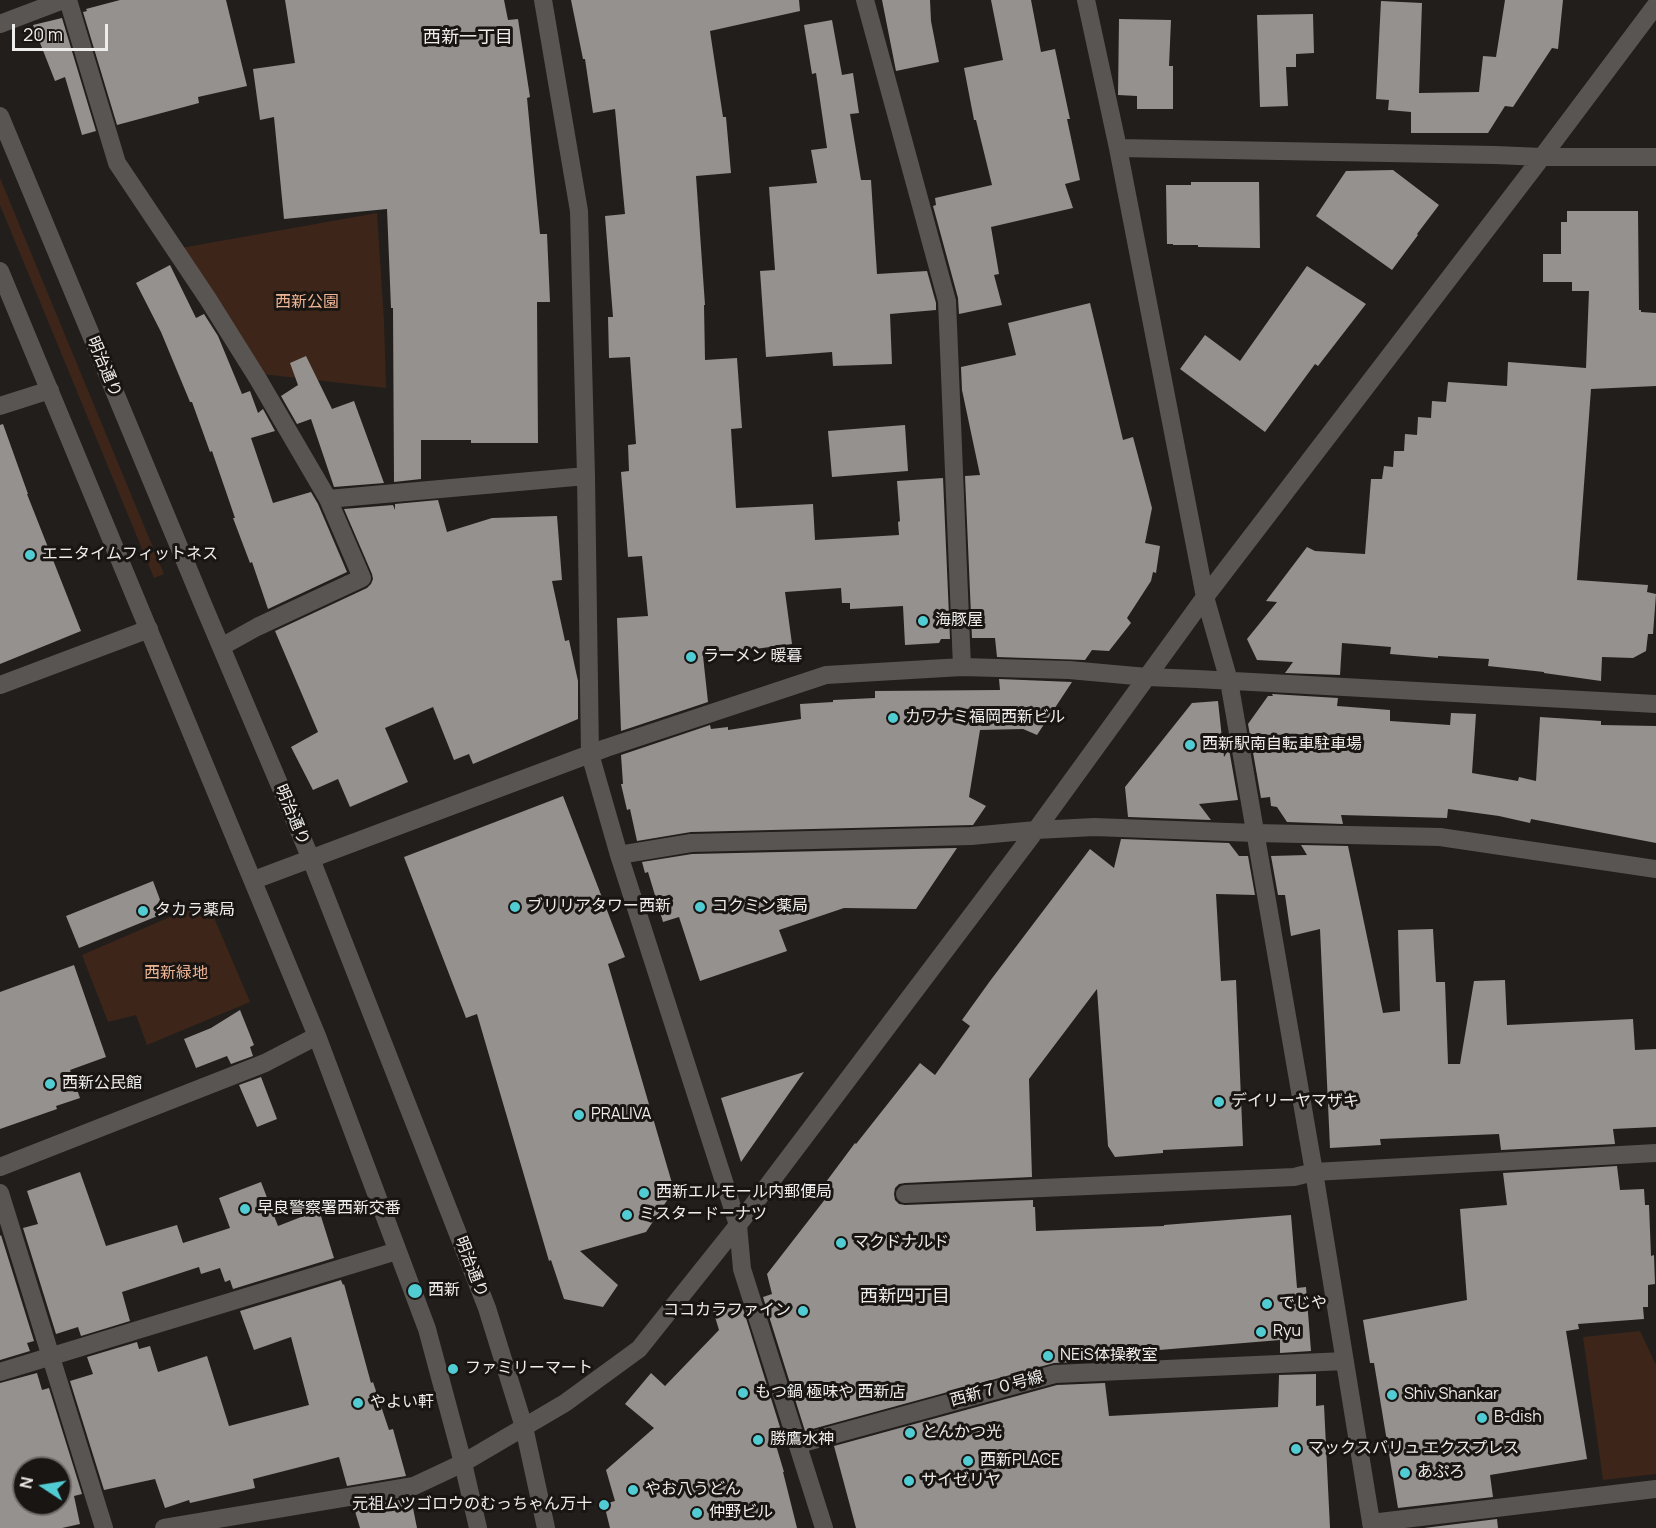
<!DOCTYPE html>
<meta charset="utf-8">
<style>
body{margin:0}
#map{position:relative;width:1656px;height:1528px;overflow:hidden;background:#221e1c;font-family:Manrope,sans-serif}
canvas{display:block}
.north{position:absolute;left:12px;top:1456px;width:60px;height:60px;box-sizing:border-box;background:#181513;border:2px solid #6e6b69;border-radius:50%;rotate:282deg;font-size:16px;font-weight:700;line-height:24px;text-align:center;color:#efedeb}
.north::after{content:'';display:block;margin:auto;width:21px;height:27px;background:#51ccd3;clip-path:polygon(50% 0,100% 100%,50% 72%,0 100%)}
.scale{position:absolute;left:12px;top:24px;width:96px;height:27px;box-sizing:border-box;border:3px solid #efedeb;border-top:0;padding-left:8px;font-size:18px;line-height:21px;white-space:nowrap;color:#efedeb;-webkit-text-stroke:4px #181513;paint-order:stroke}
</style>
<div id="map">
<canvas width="1656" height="1528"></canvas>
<div class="north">N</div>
<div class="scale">20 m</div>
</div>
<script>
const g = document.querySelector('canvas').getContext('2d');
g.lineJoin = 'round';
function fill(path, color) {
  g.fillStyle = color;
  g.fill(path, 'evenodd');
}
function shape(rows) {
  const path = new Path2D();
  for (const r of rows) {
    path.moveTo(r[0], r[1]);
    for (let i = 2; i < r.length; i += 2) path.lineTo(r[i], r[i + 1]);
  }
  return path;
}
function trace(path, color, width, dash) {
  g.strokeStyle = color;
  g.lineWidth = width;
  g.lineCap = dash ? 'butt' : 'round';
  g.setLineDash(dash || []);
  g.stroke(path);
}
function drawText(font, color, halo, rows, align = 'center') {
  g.font = font + ' Manrope,"Noto Sans JP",sans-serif';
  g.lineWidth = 6;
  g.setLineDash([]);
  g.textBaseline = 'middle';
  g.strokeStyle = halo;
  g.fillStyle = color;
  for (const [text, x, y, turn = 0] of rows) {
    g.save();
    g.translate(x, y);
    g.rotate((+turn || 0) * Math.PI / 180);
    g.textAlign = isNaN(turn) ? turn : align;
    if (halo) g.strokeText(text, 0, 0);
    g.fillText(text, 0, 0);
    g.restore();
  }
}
fill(shape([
 [0,178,164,574,154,578,0,205],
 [377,213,384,321,386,388,262,374,181,248],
 [207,901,250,1002,147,1045,136,1015,108,1022,82,955],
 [1640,1331,1656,1365,1656,1474,1603,1480,1583,1337]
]), '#3d2619');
fill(shape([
 [120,0,226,0,247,86,198,97,199,103,117,125,83,12,87,11,86,9],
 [285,0,504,0,508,20,518,19,530,97,527,98,540,234,547,234,550,302,537,302,538,443,471,443,471,440,421,440,421,479,394,482,393,308,391,308,387,209,284,219,274,117,260,120,253,69,295,63],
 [571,0,799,0,800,11,710,31,723,117,726,117,731,173,696,176,705,305,704,305,705,360,737,358,742,428,731,429,736,508,813,504,815,540,899,535,898,522,900,521,897,481,943,478,950,639,941,639,939,643,905,645,903,606,850,609,850,603,842,603,841,588,785,592,792,644,703,656,708,702,621,731,617,618,648,616,642,556,628,557,621,472,629,471,628,445,636,444,630,357,609,358,608,317,613,317,605,216,625,214,615,109,593,113,585,59,583,59],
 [882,0,930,0,931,21,939,62,896,71],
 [991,0,1031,0,1041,52,1055,49,1070,119,1067,119,1080,180,1065,184,1073,208,991,227,999,274,994,275,1002,305,959,314,958,298,933,206,936,205,935,198,992,185,976,120,974,120,964,68,1003,60],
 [1505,0,1563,0,1558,49,1552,48,1513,107,1505,106,1488,133,1411,133,1411,112,1388,110,1389,100,1376,99,1381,1,1422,3,1419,93,1479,92,1483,56,1496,57],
 [1313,14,1314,53,1296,54,1296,67,1286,67,1288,106,1260,107,1257,15],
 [62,18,96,131,82,135,65,77,55,81,33,25],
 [1119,19,1171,20,1169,66,1173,66,1173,109,1137,109,1137,96,1118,95],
 [832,20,842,75,853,73,859,113,850,114,861,180,871,180,877,274,927,271,936,303,936,310,890,314,892,364,833,366,832,352,766,357,760,271,775,270,769,187,817,183,811,150,827,148,816,73,812,74,804,25],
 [1393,170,1439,205,1417,234,1418,235,1392,270,1316,216,1346,171],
 [1191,182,1259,182,1260,248,1198,247,1198,245,1173,245,1173,244,1167,244,1166,185,1191,185],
 [1567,211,1638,211,1639,310,1641,310,1641,312,1656,313,1656,386,1591,389,1577,580,1648,585,1647,592,1656,594,1653,634,1648,634,1646,651,1633,658,1602,657,1601,681,1544,673,1544,672,1488,666,1489,659,1438,656,1438,658,1390,654,1391,647,1342,643,1340,675,1285,673,1293,662,1257,660,1247,639,1277,602,1266,601,1307,547,1315,551,1365,554,1371,479,1382,479,1384,466,1393,467,1394,451,1404,451,1405,434,1417,435,1418,417,1431,418,1432,401,1446,402,1448,382,1507,386,1508,362,1586,368,1589,291,1572,291,1572,282,1543,282,1543,254,1561,254,1561,222,1567,222],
 [170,265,196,318,204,314,218,336,242,394,250,391,258,413,263,409,275,431,251,438,273,503,311,492,318,504,347,572,268,609,252,562,250,563,233,518,235,518,212,451,210,452,192,402,190,402,161,332,136,283],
 [1307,266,1366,304,1318,366,1315,364,1265,432,1180,369,1205,335,1240,361],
 [1090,303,1123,440,1133,437,1152,508,1145,543,1160,546,1156,573,1153,572,1151,581,1127,618,1131,623,1109,651,1092,650,1085,660,997,657,995,638,972,638,965,476,980,475,962,390,961,367,1016,355,1008,323],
 [306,356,332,409,354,401,384,483,334,487,311,419,297,424,281,396,298,385,290,363],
 [3,424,28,494,27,494,81,631,0,664,0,425],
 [905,425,908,471,832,477,828,431],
 [438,500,447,532,492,518,557,516,562,580,552,581,565,641,569,640,578,681,578,719,473,764,469,754,454,760,433,707,385,728,408,782,350,807,338,779,313,790,291,747,318,732,275,631,367,588,371,584,373,579,372,574,344,509,393,505,395,510,395,504],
 [999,679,1072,682,1037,735,1023,729,980,730,969,797,986,806,973,825,691,832,637,841,630,809,627,810,621,784,623,784,621,755,710,725,711,729,728,727,728,730,801,719,800,704,833,702,833,700,875,698,875,691,1000,690],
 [1272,694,1338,698,1337,706,1390,710,1390,721,1450,725,1451,713,1476,714,1472,773,1518,781,1519,777,1536,781,1540,717,1601,721,1601,725,1656,726,1656,843,1531,819,1530,823,1499,816,1448,809,1447,818,1341,815,1343,824,1287,822,1277,807,1271,806,1270,797,1261,798,1248,724,1268,696,1273,696],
 [1218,701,1224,757,1229,749,1238,800,1199,804,1211,820,1128,817,1125,787,1192,703],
 [563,796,625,957,608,964,674,1190,646,1232,580,1251,618,1285,603,1307,564,1299,551,1260,549,1261,477,1014,466,1018,404,857],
 [1121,839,1229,843,1239,856,1248,856,1255,895,1216,894,1221,981,1236,980,1243,1146,1163,1150,1163,1153,1115,1157,1108,1146,1097,989,1029,1079,1032,1177,905,1183,899,1184,895,1188,894,1194,895,1200,899,1204,905,1205,1033,1200,1033,1207,1035,1207,1036,1231,1164,1226,1164,1225,1291,1215,1297,1288,1306,1287,1311,1351,1280,1353,1280,1340,1135,1352,1135,1355,1103,1357,1103,1361,1054,1363,805,1431,763,1297,772,1294,767,1274,833,1189,820,1190,855,1143,856,1144,920,1063,935,1075,970,1026,962,1020,990,981,1090,849,1114,868],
 [1301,845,1348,846,1383,1013,1400,1011,1398,930,1433,929,1436,982,1445,982,1448,1064,1460,1064,1474,981,1505,980,1507,1025,1633,1019,1635,1050,1656,1049,1656,1127,1613,1129,1615,1144,1501,1150,1499,1134,1380,1139,1381,1145,1330,1148,1320,929,1291,936,1285,895,1278,895,1271,856,1307,855],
 [957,848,916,909,844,908,779,930,787,951,700,981,679,917,663,922,648,872,645,873,642,862,692,854],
 [153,881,165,913,79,948,66,916],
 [74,965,106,1057,70,1070,80,1098,56,1106,57,1109,0,1129,0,992],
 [240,1010,254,1045,250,1047,253,1056,231,1064,227,1056,196,1068,184,1039,211,1028],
 [804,1072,741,1162,721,1098],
 [261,1077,277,1119,257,1127,239,1085],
 [1617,1166,1620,1190,1644,1189,1645,1205,1649,1205,1651,1256,1654,1255,1655,1284,1648,1285,1648,1307,1643,1307,1644,1319,1578,1324,1579,1329,1566,1331,1587,1459,1490,1475,1493,1497,1398,1508,1374,1363,1370,1363,1363,1320,1467,1300,1460,1209,1507,1205,1503,1173],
 [80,1172,106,1246,177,1225,183,1243,230,1228,219,1198,261,1182,278,1226,319,1210,334,1258,233,1289,230,1280,225,1282,220,1268,201,1274,199,1267,122,1292,130,1321,81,1336,78,1327,56,1334,23,1228,38,1224,27,1191],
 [1,1235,34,1341,27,1343,30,1351,0,1360,0,1236],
 [341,1280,343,1285,344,1284,371,1383,373,1382,389,1430,393,1429,406,1476,347,1486,339,1457,253,1479,255,1488,190,1503,189,1500,165,1508,155,1479,104,1490,70,1381,93,1374,87,1357,137,1342,139,1349,150,1346,158,1372,207,1356,229,1426,309,1405,291,1337,254,1350,240,1311],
 [741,1302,784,1440,775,1442,784,1472,783,1472,797,1528,610,1528,604,1504,615,1501,606,1470,654,1428,625,1404,651,1373,665,1386,719,1330,713,1310],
 [37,1373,42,1390,49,1388,82,1494,74,1496,80,1524,62,1528,0,1528,0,1383],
 [24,1468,60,1468,60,1504,24,1504],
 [1316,1374,1316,1406,1324,1405,1330,1528,856,1528,834,1446,1057,1385,1105,1383,1109,1416,1278,1407,1279,1375],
 [411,1498,417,1528,360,1528,354,1508],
 [1497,1519,1498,1528,1424,1528]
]), '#95918e');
trace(shape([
 [68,0,117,163,208,299,258,379,328,499,586,476],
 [543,0,579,211,586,476,590,754,619,855,738,1225,742,1269,824,1528],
 [865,0,947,301,962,667],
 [1086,0,1118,148,1205,597,1229,681,1314,1172,1372,1528],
 [0,24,63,0],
 [0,116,202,602,311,859,487,1308,524,1427,546,1528],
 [1118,148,1495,155,1542,157,1656,157],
 [0,271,317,1036,427,1329,463,1463,478,1528],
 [0,406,50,390],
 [221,647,257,627,362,578,328,499],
 [0,685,149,629],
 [619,855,691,843,971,836,1036,830,1094,827,1255,833,1440,837,1656,869],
 [254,880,606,748,826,675,962,667,1069,670,1147,677,1197,679,1656,704],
 [0,1167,265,1063,317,1036],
 [0,1193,104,1528],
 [905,1194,1294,1177,1314,1172,1656,1153],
 [0,1372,397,1251],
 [799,1444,1055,1374,1345,1361],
 [1371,1523,1656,1489],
 [164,1528,414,1486,463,1463,565,1403,639,1349,738,1225,1036,830,1205,597,1542,157,1656,5]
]), '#595552', 18);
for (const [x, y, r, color] of [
 [30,555,6,"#51ccd3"],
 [923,621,6,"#51ccd3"],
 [691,657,6,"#51ccd3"],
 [893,718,6,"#51ccd3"],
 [1190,745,6,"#51ccd3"],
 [515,907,6,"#51ccd3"],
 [700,907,6,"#51ccd3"],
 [143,911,6,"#51ccd3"],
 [50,1084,6,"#51ccd3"],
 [1219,1102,6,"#51ccd3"],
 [579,1115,6,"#51ccd3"],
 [644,1193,6,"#51ccd3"],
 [245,1209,6,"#51ccd3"],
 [627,1215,6,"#51ccd3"],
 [841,1243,6,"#51ccd3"],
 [415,1291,8,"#51ccd3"],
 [1267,1304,6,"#51ccd3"],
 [803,1311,6,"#51ccd3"],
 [1261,1332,6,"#51ccd3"],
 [1048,1356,6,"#51ccd3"],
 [453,1369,6,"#51ccd3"],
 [743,1393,6,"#51ccd3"],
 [1392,1395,6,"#51ccd3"],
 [358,1403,6,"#51ccd3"],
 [1482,1418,6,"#51ccd3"],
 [910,1433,6,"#51ccd3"],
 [758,1440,6,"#51ccd3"],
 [1296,1449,6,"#51ccd3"],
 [968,1461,6,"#51ccd3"],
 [1405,1473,6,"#51ccd3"],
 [909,1481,6,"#51ccd3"],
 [633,1490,6,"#51ccd3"],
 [604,1505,6,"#51ccd3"],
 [697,1513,6,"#51ccd3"]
]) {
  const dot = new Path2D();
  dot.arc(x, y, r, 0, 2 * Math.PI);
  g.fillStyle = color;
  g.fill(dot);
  trace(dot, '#181513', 2);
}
drawText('16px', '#efb493', '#181513', [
 ["西新公園",307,303],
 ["西新緑地",176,974]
]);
drawText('16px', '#efedeb', '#181513', [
 ["明治通り",104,367,67],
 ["明治通り",292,815,67],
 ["明治通り",471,1267,69],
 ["西新７０号線",997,1389,-15]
]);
drawText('16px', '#efedeb', '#181513', [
 ["エニタイムフィットネス",42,555],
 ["海豚屋",935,621],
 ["ラーメン 暖暮",703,657],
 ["カワナミ福岡西新ビル",905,718],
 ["西新駅南自転車駐車場",1202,745],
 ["ブリリアタワー西新",527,907],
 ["コクミン薬局",712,907],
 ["タカラ薬局",155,911],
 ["西新公民館",62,1084],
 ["デイリーヤマザキ",1231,1102],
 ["PRALIVA",591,1115],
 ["西新エルモール内郵便局",656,1193],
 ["早良警察署西新交番",257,1209],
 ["ミスタードーナツ",639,1215],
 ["マクドナルド",853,1243],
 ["西新",428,1291],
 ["でじや",1279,1304],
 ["ココカラファイン",791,1311,"right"],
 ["Ryu",1273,1332],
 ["NEiS体操教室",1060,1356],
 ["ファミリーマート",465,1369],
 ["もつ鍋 極味や 西新店",755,1393],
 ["Shiv Shankar",1404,1395],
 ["やよい軒",370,1403],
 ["B-dish",1494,1418],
 ["とんかつ光",922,1433],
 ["勝鷹水神",770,1440],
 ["マックスバリュ エクスプレス",1308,1449],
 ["西新PLACE",980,1461],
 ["あぷろ",1417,1473],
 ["サイゼリヤ",921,1481],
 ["やお八うどん",645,1490],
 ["元祖ムツゴロウのむっちゃん万十",592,1505,"right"],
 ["仲野ビル",709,1513]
], 'left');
drawText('18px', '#efedeb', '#181513', [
 ["西新一丁目",468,38],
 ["西新四丁目",905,1297]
]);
</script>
